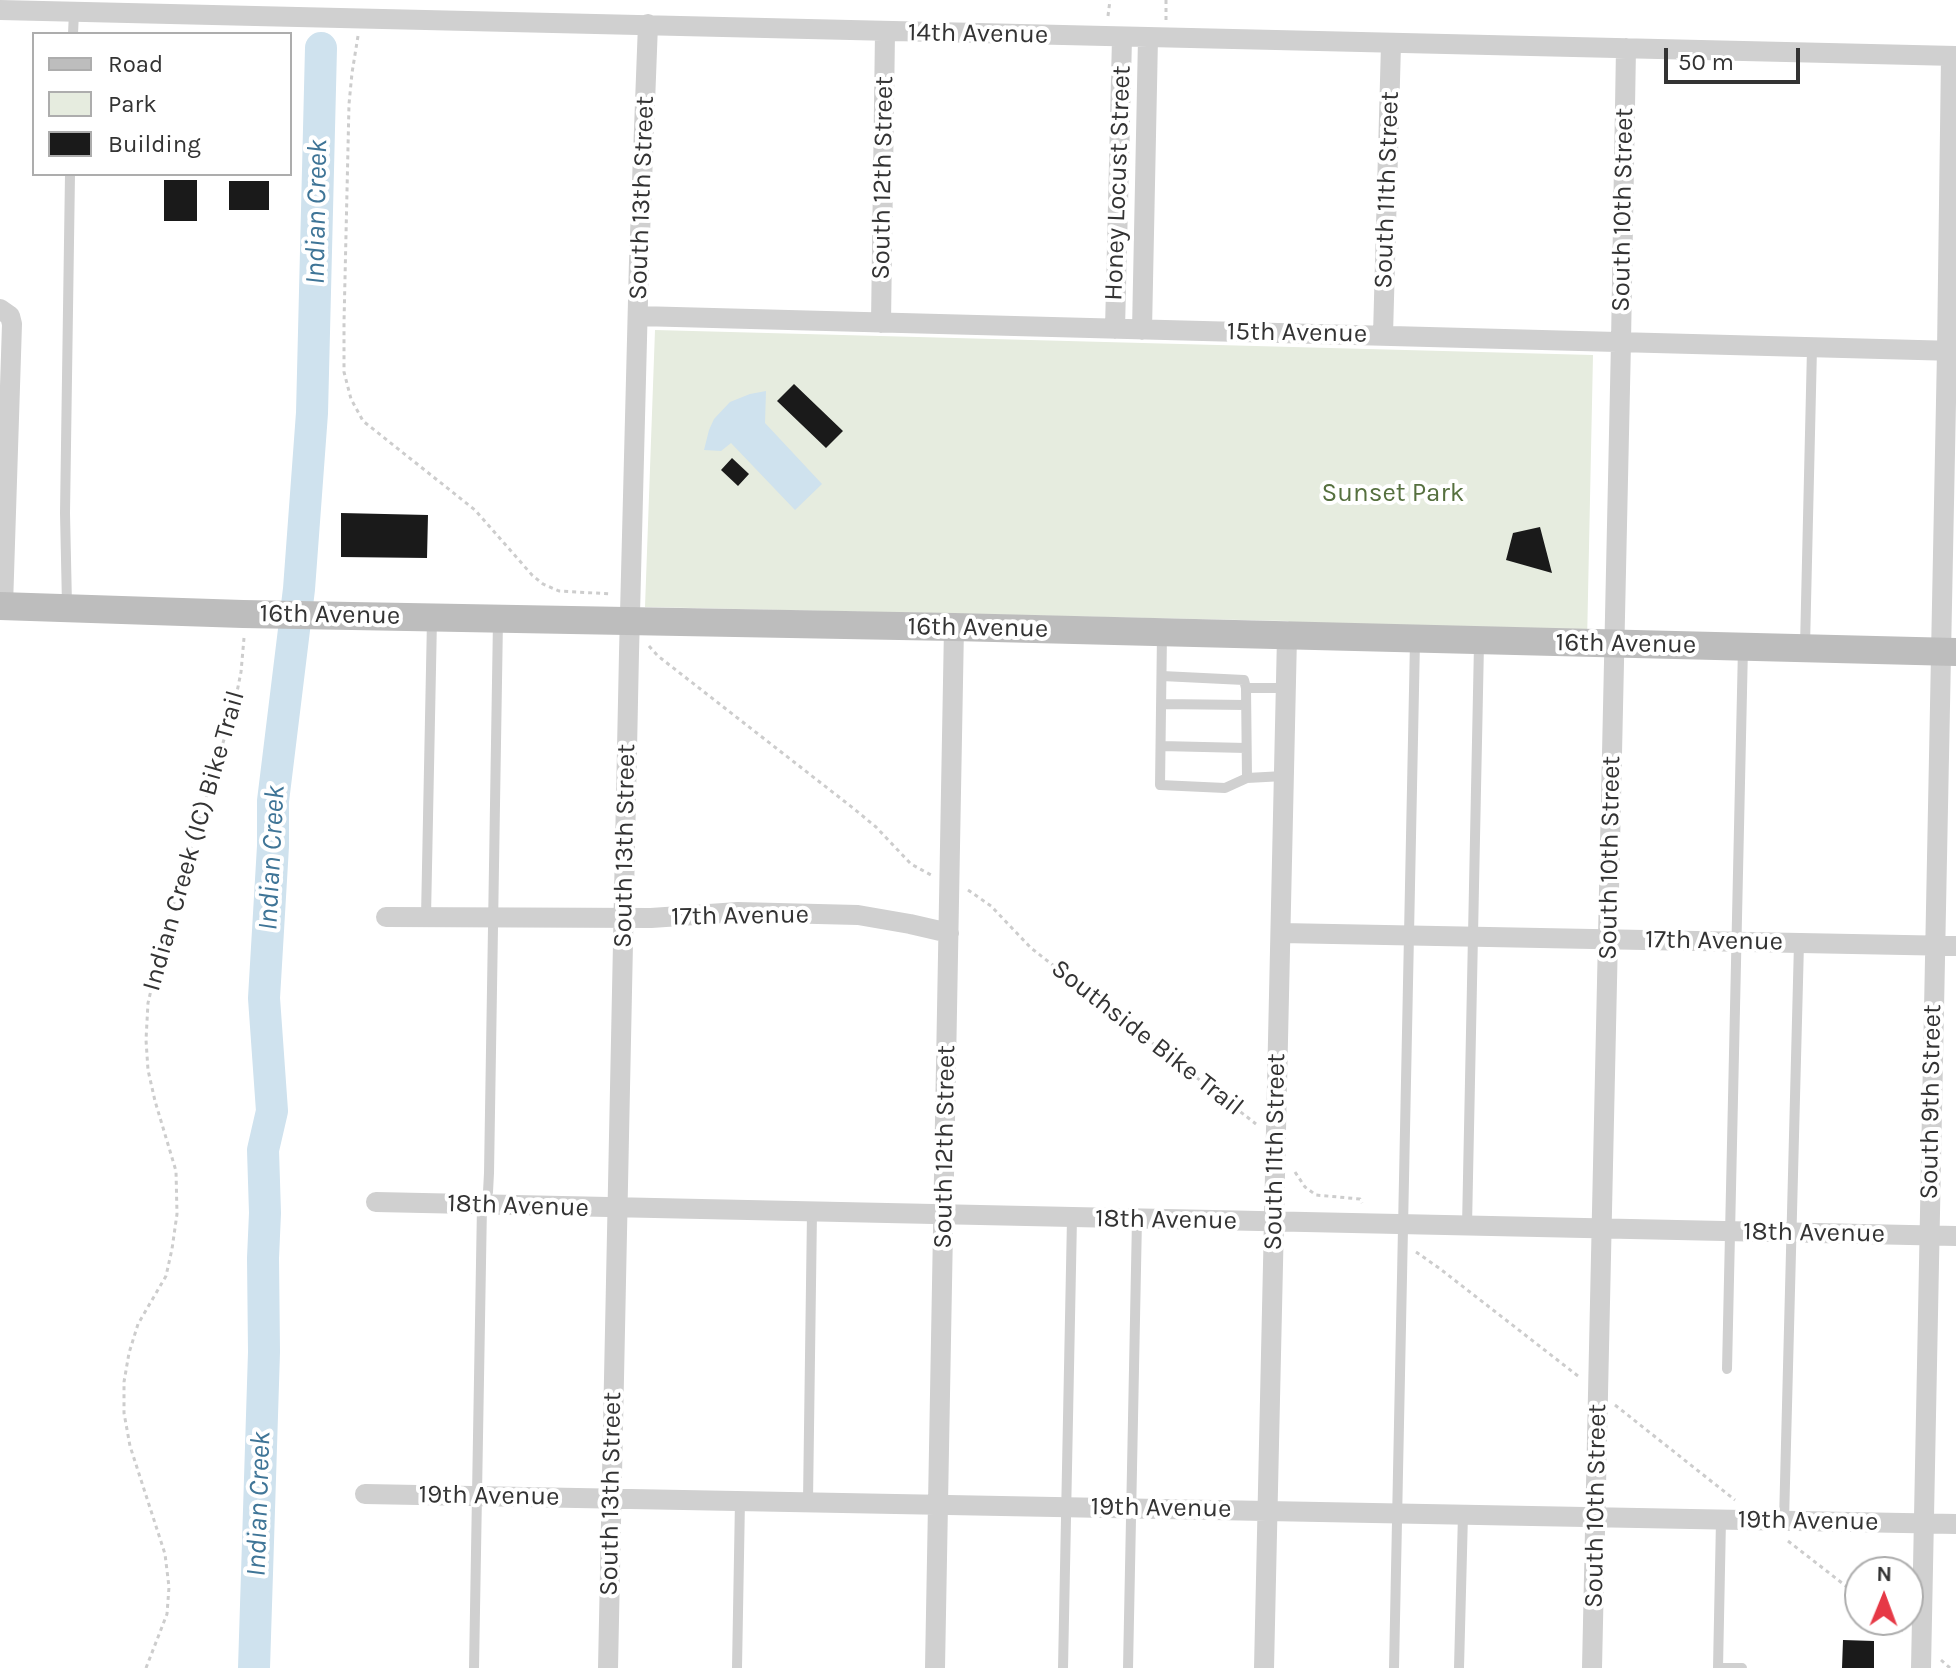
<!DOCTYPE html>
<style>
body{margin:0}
#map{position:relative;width:1956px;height:1668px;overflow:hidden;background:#fff;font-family:Karla,sans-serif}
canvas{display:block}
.legend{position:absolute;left:32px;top:32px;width:260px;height:144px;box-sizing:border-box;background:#fff;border:2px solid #adadad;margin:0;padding:10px 14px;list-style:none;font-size:24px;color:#333}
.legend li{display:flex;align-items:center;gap:16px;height:40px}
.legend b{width:40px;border:2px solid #adadad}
.north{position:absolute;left:1844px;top:1556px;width:80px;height:80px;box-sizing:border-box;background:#fff;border:2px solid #adadad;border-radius:50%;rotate:1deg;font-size:22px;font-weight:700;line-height:32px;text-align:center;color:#333}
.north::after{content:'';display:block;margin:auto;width:28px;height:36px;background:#e63946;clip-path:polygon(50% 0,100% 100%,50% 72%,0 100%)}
.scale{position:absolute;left:1664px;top:48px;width:136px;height:36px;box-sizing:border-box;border:4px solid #333;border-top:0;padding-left:10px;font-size:24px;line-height:28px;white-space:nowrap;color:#333;-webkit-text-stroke:6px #fff;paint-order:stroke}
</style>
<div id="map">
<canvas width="1956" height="1668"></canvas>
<ul class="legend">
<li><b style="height:10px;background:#bdbdbd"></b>Road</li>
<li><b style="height:22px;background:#e6ecdf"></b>Park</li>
<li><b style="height:22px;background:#1a1a1a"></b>Building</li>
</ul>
<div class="north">N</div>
<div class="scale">50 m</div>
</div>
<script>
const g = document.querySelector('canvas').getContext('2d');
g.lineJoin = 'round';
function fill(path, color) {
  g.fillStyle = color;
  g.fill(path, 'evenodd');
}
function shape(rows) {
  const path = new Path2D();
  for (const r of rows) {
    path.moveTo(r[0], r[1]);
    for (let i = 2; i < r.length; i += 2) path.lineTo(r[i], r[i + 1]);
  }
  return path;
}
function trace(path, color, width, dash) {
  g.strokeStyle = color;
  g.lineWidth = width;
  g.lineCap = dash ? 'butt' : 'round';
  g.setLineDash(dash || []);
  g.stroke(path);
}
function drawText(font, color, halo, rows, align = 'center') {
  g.font = font + ' Karla,sans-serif';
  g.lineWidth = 8;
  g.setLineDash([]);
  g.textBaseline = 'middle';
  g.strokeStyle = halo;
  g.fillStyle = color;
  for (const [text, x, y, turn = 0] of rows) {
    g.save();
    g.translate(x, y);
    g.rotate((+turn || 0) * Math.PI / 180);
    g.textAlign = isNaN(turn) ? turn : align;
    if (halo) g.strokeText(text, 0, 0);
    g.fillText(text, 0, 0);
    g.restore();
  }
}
fill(shape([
 [655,330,1593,355,1587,643,1307,636,1288,621,645,607]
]), '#e6ecdf');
fill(shape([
 [766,391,765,423,822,484,795,510,731,443,721,451,704,450,709,430,714,419,730,402,750,394]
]), '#cfe2ee');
trace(shape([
 [254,1668,264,1352,263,1258,265,1213,263,1150,272,1111,264,998,273,846,273,801,299,589,312,413,321,48]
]), '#cfe2ee', 32);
fill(shape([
 [164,180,197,180,197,221,164,221],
 [229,181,269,181,269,210,229,210],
 [794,384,843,431,826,448,777,401],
 [732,458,749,474,738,486,721,470],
 [341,513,428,515,427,558,341,557],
 [1540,527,1552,573,1506,560,1513,533],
 [1843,1640,1874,1641,1874,1668,1842,1668]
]), '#1a1a1a');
trace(shape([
 [1108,16,1110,0],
 [1166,20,1166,0],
 [358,36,352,73,349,104,344,322,344,372,351,399,363,421,475,510,532,575,543,584,559,591,612,594],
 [649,646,658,656,853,808,876,827,911,864,931,875],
 [968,890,991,906,1031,948,1256,1124],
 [1295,1172,1305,1187,1316,1195,1360,1199,1362,1203],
 [1416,1252,1439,1268,1578,1376],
 [1615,1405,1735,1500],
 [1788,1541,1860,1597],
 [1889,1620,1903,1631],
 [1941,1660,1950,1668],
 [146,1668,167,1614,169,1587,165,1554,130,1446,124,1413,124,1382,129,1353,138,1324,166,1276,172,1249,177,1214,176,1171,155,1101,148,1070,146,1040,148,1003,164,935,234,707,241,672,244,638]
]), '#cdcdcd', 3, [4, 4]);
trace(shape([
 [73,34,74,12],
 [67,605,65,513,70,174],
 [1162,634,1160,785,1225,788,1247,778,1284,776],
 [1805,646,1812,348],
 [1162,676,1244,680,1246,688],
 [1161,704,1246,705],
 [1161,746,1246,748],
 [1247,778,1246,688,1286,688],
 [426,917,432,619],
 [1467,1226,1479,644],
 [1727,1369,1743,647],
 [808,1501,812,1212],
 [1784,1521,1799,943],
 [474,1668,482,1205,488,1192,489,1173,498,620],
 [737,1668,740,1500],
 [1063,1668,1072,1218],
 [1128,1668,1137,1219],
 [1394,1668,1415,641],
 [1459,1668,1463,1514],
 [1718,1668,1721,1520],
 [1718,1668,1742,1668]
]), '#d0d0d0', 10);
trace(shape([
 [0,10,1956,56],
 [0,309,10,316,12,324,3,606],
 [638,316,1956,351],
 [881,323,885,32],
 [1115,329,1122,38],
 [1142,330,1148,38],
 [1383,335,1391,44],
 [386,917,651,918,738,912,858,915,910,924,949,933],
 [1281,933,1956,946],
 [376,1202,1956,1236],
 [365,1494,1956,1524],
 [608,1668,629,653,639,261,648,24],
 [935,1668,954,627],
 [1264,1668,1287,636],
 [1592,1668,1621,342,1626,48],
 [1921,1668,1947,351,1951,56]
]), '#d0d0d0', 20);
trace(shape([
 [0,606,243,614,954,627,1956,652]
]), '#bdbdbd', 28);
drawText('26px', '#333', '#fff', [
 ["14th Avenue",978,34,1],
 ["South 12th Street",883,178,-89],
 ["Honey Locust Street",1118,183,-88],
 ["South 11th Street",1387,190,-88],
 ["South 13th Street",642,198,-88],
 ["South 10th Street",1623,210,-89],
 ["15th Avenue",1297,333,1],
 ["16th Avenue",330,615,1],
 ["16th Avenue",978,628,1],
 ["16th Avenue",1626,644,1],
 ["Indian Creek (IC) Bike Trail",194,841,-74],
 ["South 13th Street",625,846,-89],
 ["South 10th Street",1610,858,-89],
 ["17th Avenue",740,916,-1],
 ["17th Avenue",1714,941,1],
 ["Southside Bike Trail",1147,1038,38],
 ["South 9th Street",1931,1102,-89],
 ["South 12th Street",945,1147,-89],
 ["South 11th Street",1275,1152,-89],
 ["18th Avenue",518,1206,2],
 ["18th Avenue",1166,1220,1],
 ["18th Avenue",1814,1233,1],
 ["South 13th Street",611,1494,-89],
 ["19th Avenue",489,1496,1],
 ["South 10th Street",1596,1506,-89],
 ["19th Avenue",1161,1508,1],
 ["19th Avenue",1808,1521,1]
]);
drawText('26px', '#56703f', '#fff', [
 ["Sunset Park",1393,494]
]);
drawText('italic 28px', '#3f7597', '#fff', [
 ["Indian Creek",317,212,-89],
 ["Indian Creek",272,858,-87],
 ["Indian Creek",259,1504,-88]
]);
</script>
